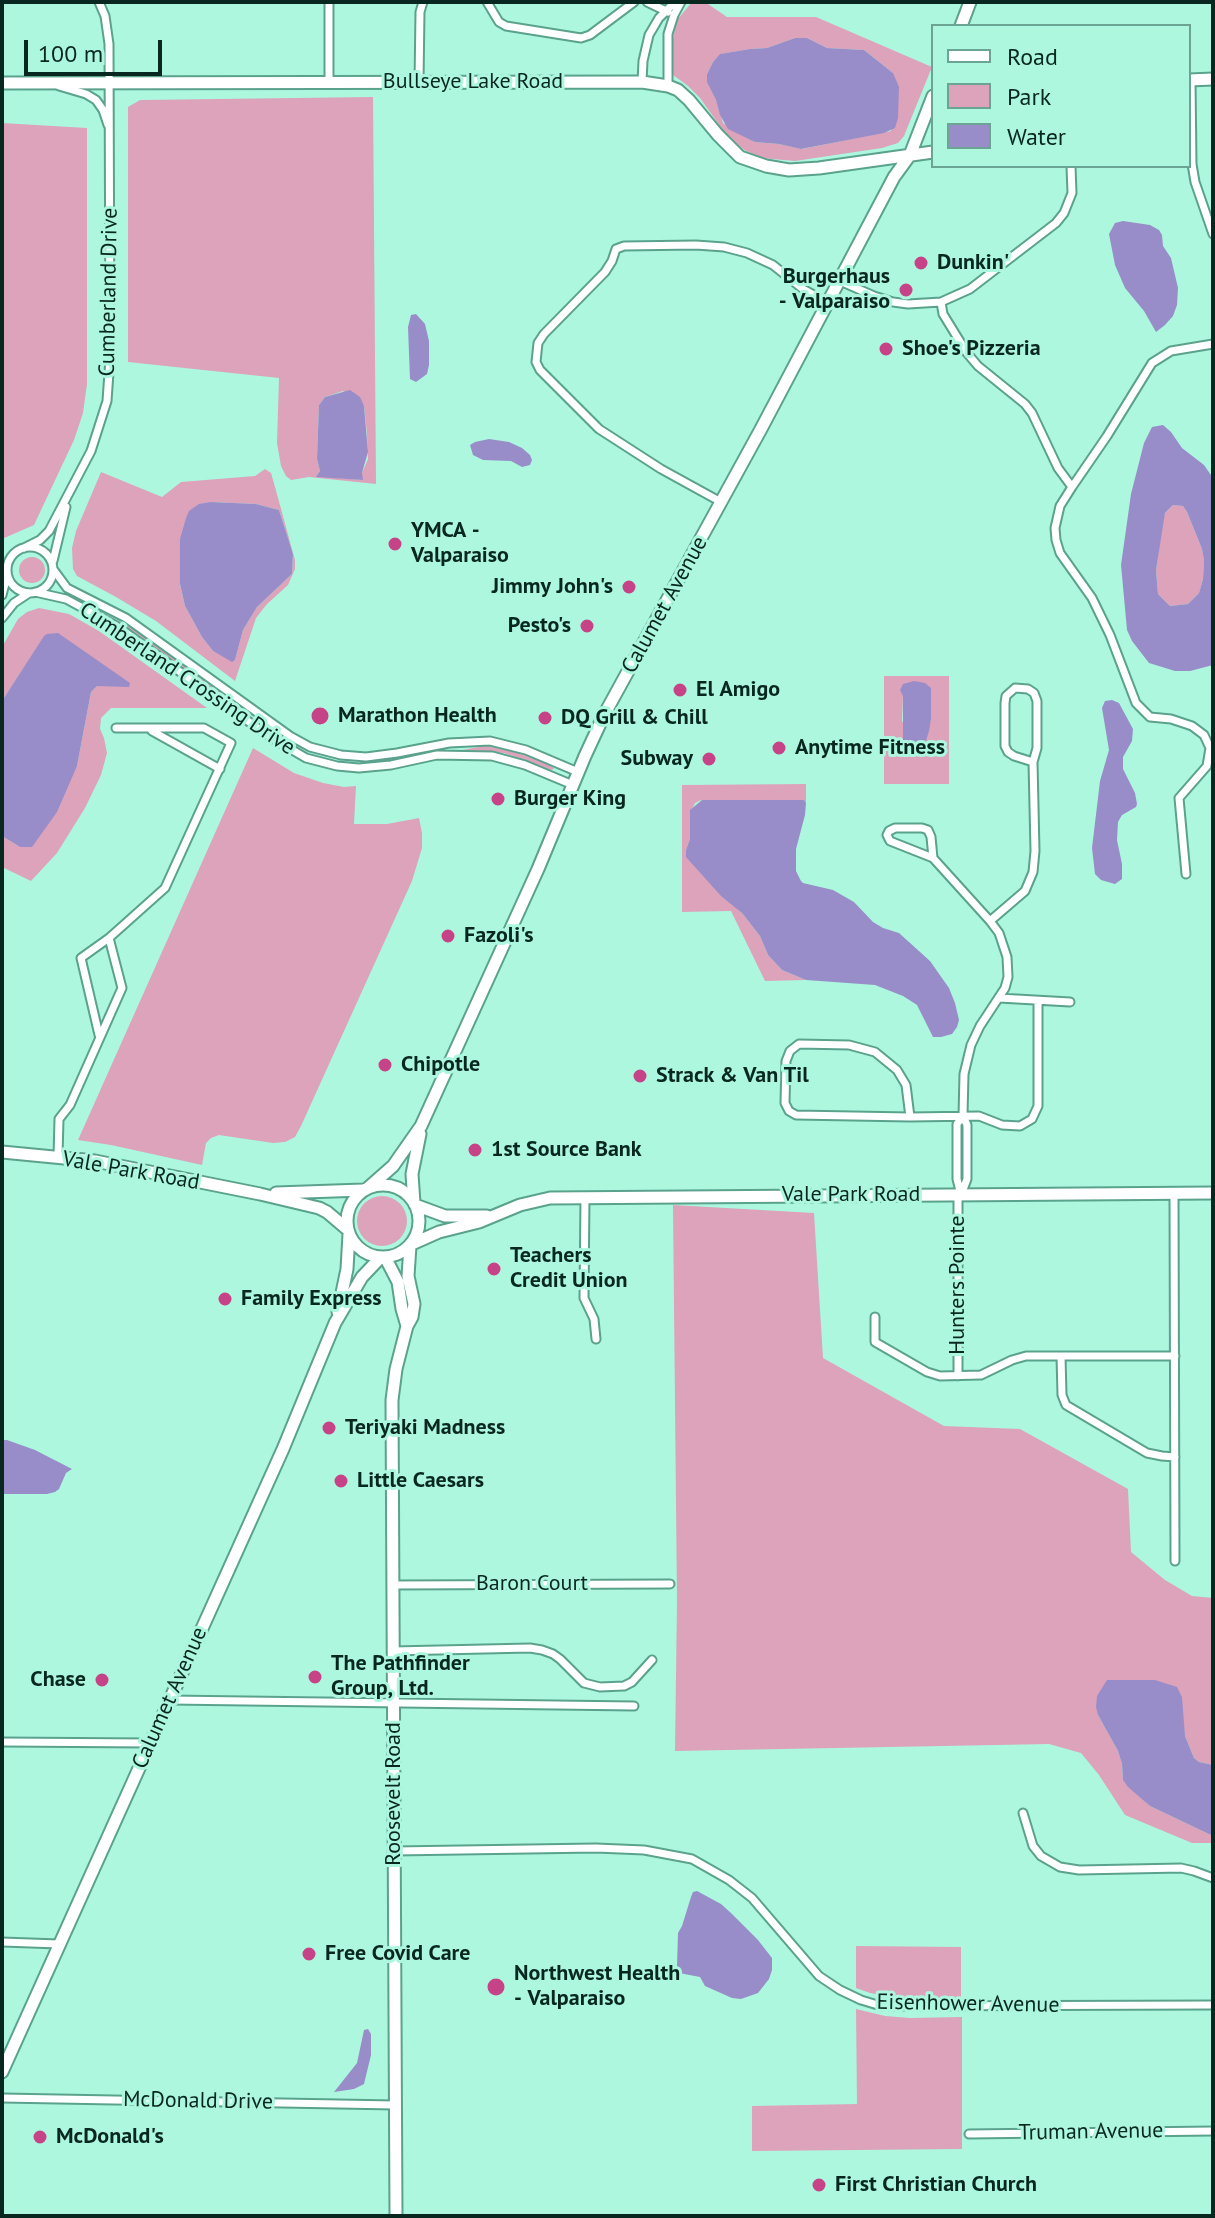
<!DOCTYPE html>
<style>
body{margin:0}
#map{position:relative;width:1215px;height:2218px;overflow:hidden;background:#adf7df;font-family:"PT Sans",sans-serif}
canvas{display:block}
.frame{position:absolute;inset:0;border:4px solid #08281f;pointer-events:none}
.legend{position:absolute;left:931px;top:24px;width:260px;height:144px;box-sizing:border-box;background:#adf7df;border:2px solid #6ba492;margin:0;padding:10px 14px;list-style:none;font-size:24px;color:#08281f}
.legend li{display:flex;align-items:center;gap:16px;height:40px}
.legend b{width:40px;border:2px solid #6ba492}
.scale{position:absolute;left:24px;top:40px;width:138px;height:36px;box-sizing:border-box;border:4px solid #08281f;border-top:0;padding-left:10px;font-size:24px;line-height:28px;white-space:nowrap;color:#08281f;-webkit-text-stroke:6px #adf7df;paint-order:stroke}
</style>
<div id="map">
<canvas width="1215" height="2218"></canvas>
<div class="frame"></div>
<ul class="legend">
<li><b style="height:10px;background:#fff"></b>Road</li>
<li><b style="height:22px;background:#dca3bb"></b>Park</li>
<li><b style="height:22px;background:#988dc8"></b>Water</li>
</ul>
<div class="scale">100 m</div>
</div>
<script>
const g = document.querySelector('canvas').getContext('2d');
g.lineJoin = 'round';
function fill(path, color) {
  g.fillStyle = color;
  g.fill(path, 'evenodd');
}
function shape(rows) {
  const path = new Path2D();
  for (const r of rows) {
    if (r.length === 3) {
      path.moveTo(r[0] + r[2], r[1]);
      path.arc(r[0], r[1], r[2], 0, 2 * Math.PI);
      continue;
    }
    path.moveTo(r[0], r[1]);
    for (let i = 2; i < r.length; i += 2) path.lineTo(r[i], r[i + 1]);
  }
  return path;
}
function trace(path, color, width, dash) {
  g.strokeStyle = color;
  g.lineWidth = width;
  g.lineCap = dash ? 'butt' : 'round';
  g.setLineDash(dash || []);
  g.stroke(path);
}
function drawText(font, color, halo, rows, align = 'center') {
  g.font = font + ' "PT Sans",sans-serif';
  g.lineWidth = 6;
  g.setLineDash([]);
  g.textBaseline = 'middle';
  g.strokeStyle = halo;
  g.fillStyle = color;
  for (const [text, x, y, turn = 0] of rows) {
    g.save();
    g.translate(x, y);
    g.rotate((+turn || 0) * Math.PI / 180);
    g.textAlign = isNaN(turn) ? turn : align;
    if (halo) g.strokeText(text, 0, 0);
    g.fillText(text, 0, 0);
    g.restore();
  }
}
fill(shape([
 [692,2,705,2,727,17,816,17,932,67,904,136,898,143,882,148,795,161,761,158,746,151,730,140,700,98,688,86,673,75,672,43,677,20],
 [795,38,807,38,827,48,864,50,893,73,891,131,802,149,779,144,755,142,723,123,716,100,708,82,707,74,713,62,721,54,750,49,767,48],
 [373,97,376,484,309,477,291,480,286,476,281,466,277,443,279,378,128,362,128,107,140,100],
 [343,391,364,406,367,434,368,459,362,473,362,480,317,476,320,471,317,459,319,405,325,397],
 [2,123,87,128,87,384,83,413,74,440,34,525,2,539],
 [265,469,271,473,275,487,295,560,295,569,288,585,267,604,256,618,235,681,156,621,116,597,77,576,73,569,72,548,76,531,101,472,162,497,181,482,255,476],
 [211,502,256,504,279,510,293,554,292,574,257,607,243,630,235,660,232,661,213,651,202,637,185,606,180,584,180,539],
 [1173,505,1183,506,1187,512,1202,549,1204,560,1203,579,1199,593,1188,604,1170,606,1158,594,1156,570,1162,524,1165,513],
 [32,570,13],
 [66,593,132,628,225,696,212,691,115,621],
 [39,608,69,614,99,631,207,708,111,708,101,718,100,729,104,738,107,753,101,775,85,808,57,853,31,881,2,867,2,836,20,847,77,766,91,692,97,686,128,686,44,637,2,701,2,647,18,619,27,612],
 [884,676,949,676,949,784,884,784],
 [931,688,931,719,922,749,902,721,903,696],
 [485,746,512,750,552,766,554,769,550,770,504,753,456,751],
 [253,748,294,773,323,783,344,787,356,786,354,824,387,824,419,818,422,833,422,848,412,881,301,1126,295,1137,285,1142,273,1143,219,1135,211,1138,206,1143,202,1165,111,1145,78,1140],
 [806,784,806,803,804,800,701,800,695,803,690,813,690,839,686,850,742,913,760,936,768,955,782,970,806,980,765,981,731,911,682,912,682,785],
 [382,1221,25],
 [673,1205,814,1213,823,1358,944,1426,1020,1429,1128,1489,1131,1552,1165,1580,1192,1596,1213,1598,1213,1765,1199,1762,1194,1758,1185,1736,1182,1721,1098,1715,1118,1751,1122,1764,1123,1780,1150,1806,1213,1836,1213,1843,1192,1843,1125,1815,1099,1775,1081,1753,1049,1744,675,1751,677,1601],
 [856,1946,961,1947,961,1999,896,1998,870,1993,856,1988],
 [856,2009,885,2016,910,2018,962,2017,962,2149,752,2151,752,2106,857,2104]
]), '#dca3bb');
fill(shape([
 [795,38,807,38,827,48,864,50,893,73,899,87,898,118,895,128,884,133,801,149,779,144,755,142,728,129,720,115,716,100,707,82,707,74,713,62,720,54,750,49,767,48],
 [1123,221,1150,225,1159,230,1162,235,1163,246,1171,258,1178,288,1177,305,1173,316,1165,325,1156,332,1144,311,1125,288,1115,265,1109,234,1115,223],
 [416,314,425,324,429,341,429,365,427,374,416,382,410,379,408,327,411,315],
 [350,390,360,397,364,406,368,452,362,473,363,480,316,477,320,471,317,459,319,405,325,397],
 [1163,425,1171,432,1182,448,1204,465,1213,478,1213,665,1190,671,1175,671,1149,663,1132,641,1127,630,1121,565,1131,494,1144,443,1152,427],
 [1173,505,1183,506,1187,512,1202,549,1204,560,1203,579,1199,593,1188,604,1170,606,1158,594,1156,570,1165,513],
 [489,439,509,442,522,448,530,455,532,460,530,465,522,467,511,461,483,460,473,455,470,445,475,442],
 [211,502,256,504,279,510,293,554,292,574,257,607,243,630,235,660,232,662,213,651,202,637,185,606,180,584,180,539,186,518,189,511,199,504],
 [58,633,130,683,129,687,97,686,91,692,77,766,57,812,32,847,20,847,2,836,2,701,44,636,47,634],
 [914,681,925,683,931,688,931,719,929,731,925,744,922,749,918,751,908,748,903,743,903,696,900,690,903,684],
 [1112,700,1119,703,1133,729,1132,741,1123,757,1123,769,1135,793,1137,804,1136,807,1122,815,1118,822,1117,840,1122,864,1122,879,1115,884,1101,880,1095,874,1092,848,1100,781,1109,750,1102,708,1105,701],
 [702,800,804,800,806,803,805,815,796,849,796,871,801,881,803,883,833,890,854,902,873,922,883,928,899,933,930,961,949,988,955,1003,959,1020,957,1027,952,1034,941,1037,933,1037,917,1005,903,996,875,985,806,980,782,970,768,955,760,936,742,913,721,896,686,857,686,850,690,839,690,810],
 [2,1440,7,1440,35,1450,72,1469,66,1473,59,1489,55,1492,47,1494,2,1494],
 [1107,1680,1155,1680,1177,1687,1182,1697,1185,1736,1194,1758,1199,1762,1213,1765,1213,1836,1150,1806,1128,1787,1123,1780,1122,1764,1118,1751,1098,1715,1096,1707,1097,1696],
 [697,1891,721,1904,731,1913,758,1940,772,1958,772,1970,769,1979,758,1993,741,1999,732,1998,705,1986,700,1977,679,1973,677,1966,678,1933,682,1926,691,1897,693,1892],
 [368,2029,371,2034,371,2055,364,2084,354,2089,334,2092,357,2063,364,2030]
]), '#988dc8');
const street = shape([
 [487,2,499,22,506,26,581,38,590,35,634,2],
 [647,2,668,12],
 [1191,80,1192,164,1195,182,1213,234],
 [329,82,329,2],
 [642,82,643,61,649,35,659,18,675,2],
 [419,83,420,12,423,2],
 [59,86,86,94,96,100,103,110,108,125],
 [668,86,668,34,674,15,681,2],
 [840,281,874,296,893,302,908,304,941,302,970,289,1056,223,1064,213,1072,193,1071,166],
 [941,302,943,314,967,353,978,366,1025,404,1032,413,1058,468,1072,487,1060,506,1055,528,1056,540,1060,553,1092,598,1110,635,1136,703,1150,717,1171,719,1192,726,1204,735,1210,748,1207,766,1179,798,1186,874],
 [1072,487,1107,436,1152,363,1171,351,1213,344],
 [721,502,661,469,599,429,540,370,536,362,538,343,544,334,605,272,612,261,616,249,624,246,696,245,724,247,747,253,773,265,803,289,828,303],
 [30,570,23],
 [24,548,40,540,49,531,91,451,107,401,110,358,109,44,105,16,99,2],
 [53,561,66,507],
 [53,569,67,588,126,618,290,736,310,747,341,755,366,757,397,753,449,743,490,741,526,750,578,772],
 [35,592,66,599,118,627,270,737,306,758,337,766,359,768,391,765,437,755,492,756,525,765,573,785],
 [2,595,7,576],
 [2,618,14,603,29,593],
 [152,731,220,769],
 [933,858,890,841,887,835,889,831,895,828,922,828,928,830,931,837,933,858,990,921,999,933,1007,957,1008,977,1005,988,980,1026,971,1045,964,1074,963,1116],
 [990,921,1025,891,1033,872,1035,851,1033,762,1014,756,1008,752,1005,746,1005,703,1006,696,1015,688,1028,689,1034,693,1037,701,1037,748,1033,762],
 [999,998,1070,1002],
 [99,1035,81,958,109,938],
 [963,1116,967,1125,967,1179,961,1195,957,1179,957,1124,963,1116],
 [910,1117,906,1085,897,1070,875,1052,849,1045,799,1044,790,1051,786,1061,785,1103,789,1111,796,1115,910,1117,979,1116,1002,1125,1020,1126,1032,1119,1038,1106,1038,1001],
 [58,1157,59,1119,70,1105,122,988,109,938,165,888,231,743,204,728,116,728],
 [1174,1194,1175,1561],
 [585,1197,584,1298,594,1319,596,1339],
 [875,1317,875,1342,927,1372,940,1376,981,1375,1012,1360,1026,1356,1175,1356],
 [1061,1356,1062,1395,1066,1405,1147,1453,1162,1456,1175,1457],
 [958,1376,958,1195],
 [393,1585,670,1584],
 [393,1651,530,1648,542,1650,553,1654,560,1659,584,1683,600,1687,624,1686,632,1682,652,1660],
 [169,1700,634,1706],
 [2,1742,149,1743],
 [1023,1813,1033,1846,1041,1856,1060,1867,1079,1870,1181,1868,1194,1871,1213,1878],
 [394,1851,596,1848,644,1850,692,1859,729,1880,752,1898,819,1976,840,1990,861,2000,881,2006,1213,2005],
 [2,1942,59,1944],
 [2,2098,395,2105],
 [969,2134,1213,2131]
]);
const secondary = shape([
 [961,26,970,2],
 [1189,80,1213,79],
 [2,83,642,82,668,86,678,90,689,100,718,135,740,157,766,166,789,170,819,168,933,152],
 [2,1152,95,1161,260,1194,319,1208,327,1212,347,1229],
 [383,1221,36],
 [368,1188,393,1166,421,1126,538,869,585,756,604,715,761,429,894,177,910,155,933,96],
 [276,1193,363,1190],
 [414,1203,412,1174,420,1134],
 [415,1205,445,1216,487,1216],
 [412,1244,439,1232,479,1222,520,1205,550,1198,1213,1193],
 [385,1257,398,1282,402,1309,407,1326],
 [338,1312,347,1269,349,1234],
 [2,2072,283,1449,335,1323,362,1277,381,1257],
 [396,2216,392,1400,396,1369,407,1326,412,1317,414,1304,408,1276,410,1246]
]);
trace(street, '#5aa28c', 11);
trace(secondary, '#5aa28c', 15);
trace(street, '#fff', 7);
trace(secondary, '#fff', 11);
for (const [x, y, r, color] of [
 [921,263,8,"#c74388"],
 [906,290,8,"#c74388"],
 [886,349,8,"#c74388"],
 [395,544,8,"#c74388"],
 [629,587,8,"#c74388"],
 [587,626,8,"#c74388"],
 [680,690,8,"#c74388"],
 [320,716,10,"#c74388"],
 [545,718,8,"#c74388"],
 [779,748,8,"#c74388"],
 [709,759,8,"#c74388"],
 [498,799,8,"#c74388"],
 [448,936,8,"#c74388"],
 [385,1065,8,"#c74388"],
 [640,1076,8,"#c74388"],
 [475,1150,8,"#c74388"],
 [494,1269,8,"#c74388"],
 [225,1299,8,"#c74388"],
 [329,1428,8,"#c74388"],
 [341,1481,8,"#c74388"],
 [315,1677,8,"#c74388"],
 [102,1680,8,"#c74388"],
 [309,1954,8,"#c74388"],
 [496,1987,10,"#c74388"],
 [40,2137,8,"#c74388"],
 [819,2185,8,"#c74388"]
]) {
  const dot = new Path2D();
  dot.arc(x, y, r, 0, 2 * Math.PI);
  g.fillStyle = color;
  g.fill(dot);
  trace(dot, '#adf7df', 3);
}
drawText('22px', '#08281f', '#adf7df', [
 ["Bullseye Lake Road",473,82],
 ["Cumberland Drive",109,292,-89],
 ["Calumet Avenue",665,605,-61],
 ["Cumberland Crossing Drive",187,679,34],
 ["Vale Park Road",131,1171,10],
 ["Vale Park Road",851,1195],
 ["Hunters Pointe",958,1285,-90],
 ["Baron Court",532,1584],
 ["Calumet Avenue",170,1698,-66],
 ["Roosevelt Road",394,1794,-90],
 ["Eisenhower Avenue",968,2004,1],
 ["McDonald Drive",198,2101,1],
 ["Truman Avenue",1091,2132,-1]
]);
drawText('bold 22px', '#08281f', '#adf7df', [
 ["Dunkin'",937,263],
 ["Burgerhaus",890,277,"right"],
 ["- Valparaiso",890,302,"right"],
 ["Shoe's Pizzeria",902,349],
 ["YMCA -",411,531],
 ["Valparaiso",411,556],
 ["Jimmy John's",613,587,"right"],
 ["Pesto's",571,626,"right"],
 ["El Amigo",696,690],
 ["Marathon Health",338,716],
 ["DQ Grill & Chill",561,718],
 ["Anytime Fitness",795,748],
 ["Subway",693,759,"right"],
 ["Burger King",514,799],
 ["Fazoli's",464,936],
 ["Chipotle",401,1065],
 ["Strack & Van Til",656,1076],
 ["1st Source Bank",491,1150],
 ["Teachers",510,1256],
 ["Credit Union",510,1281],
 ["Family Express",241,1299],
 ["Teriyaki Madness",345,1428],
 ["Little Caesars",357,1481],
 ["The Pathfinder",331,1664],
 ["Group, Ltd.",331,1689],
 ["Chase",86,1680,"right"],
 ["Free Covid Care",325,1954],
 ["Northwest Health",514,1974],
 ["- Valparaiso",514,1999],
 ["McDonald's",56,2137],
 ["First Christian Church",835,2185]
], 'left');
</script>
